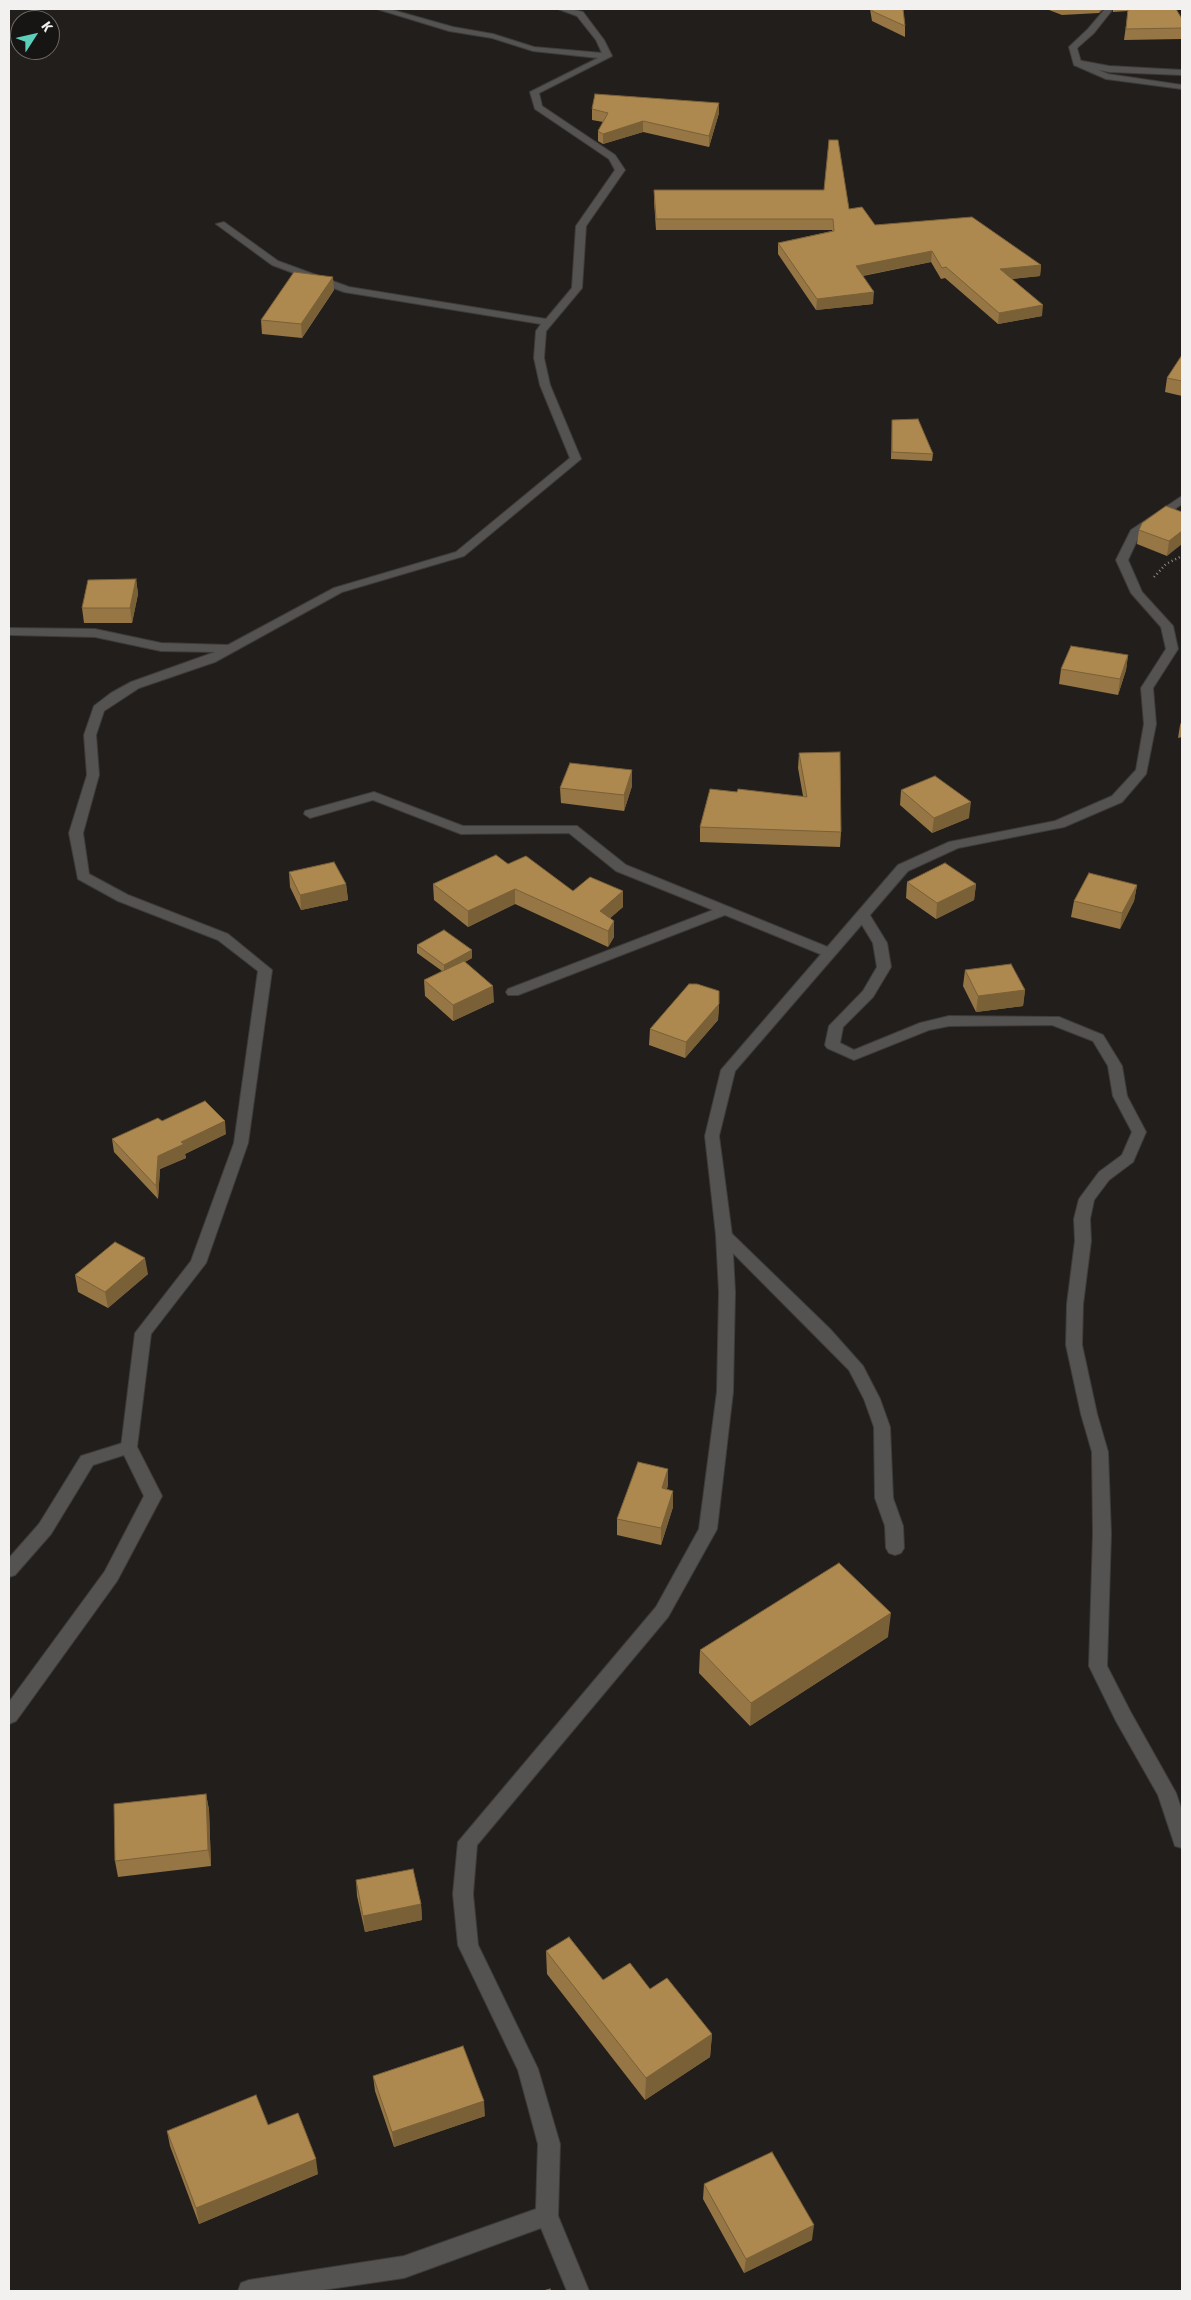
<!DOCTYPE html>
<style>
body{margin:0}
#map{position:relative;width:1191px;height:2300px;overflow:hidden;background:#211e1c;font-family:"Fira Sans Condensed",sans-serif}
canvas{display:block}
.frame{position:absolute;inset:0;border:10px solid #f3f1f0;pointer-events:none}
.north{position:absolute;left:10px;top:10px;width:50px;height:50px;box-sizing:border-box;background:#171513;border:1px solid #6f6d6b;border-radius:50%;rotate:55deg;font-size:14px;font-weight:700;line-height:20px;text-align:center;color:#f3f1f0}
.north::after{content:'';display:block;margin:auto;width:18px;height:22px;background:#5cceba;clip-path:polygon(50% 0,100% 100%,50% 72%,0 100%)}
</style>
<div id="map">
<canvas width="1191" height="2300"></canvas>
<div class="frame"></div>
<div class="north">K</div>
</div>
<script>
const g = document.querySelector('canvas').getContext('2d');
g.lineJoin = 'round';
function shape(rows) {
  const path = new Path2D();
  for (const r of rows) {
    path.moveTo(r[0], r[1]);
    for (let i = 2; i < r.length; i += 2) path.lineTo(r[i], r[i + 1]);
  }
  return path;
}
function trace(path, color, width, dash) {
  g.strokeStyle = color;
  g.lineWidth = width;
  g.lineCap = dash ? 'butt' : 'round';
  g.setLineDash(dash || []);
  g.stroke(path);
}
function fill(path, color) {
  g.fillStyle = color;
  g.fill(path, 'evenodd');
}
const minor = shape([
 [377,9,389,9,453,27,493,34,534,47,602,53,596,40,577,16,558,9,570,9,583,12,604,40,612,56,539,93,542,106,615,155,625,170,586,226,582,288,546,331,544,358,550,385,581,459,464,556,342,592,215,662,139,688,104,711,96,735,99,775,83,833,89,874,128,895,228,934,272,970,248,1143,206,1263,151,1334,137,1447,135,1451,129,1453,123,1451,121,1447,135,1333,191,1261,234,1143,258,971,218,940,118,901,78,879,69,833,87,775,84,735,94,706,111,693,131,682,215,652,161,651,95,637,9,635,9,628,95,629,161,643,228,645,334,588,456,552,570,458,540,385,534,358,536,331,541,324,344,292,272,265,216,224,224,222,278,261,349,287,546,319,572,288,576,226,615,170,609,159,535,109,530,92,598,58,533,51,492,38,449,31,377,9],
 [1077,60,1109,66,1182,70,1182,75,1109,72,1074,65,1074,61,1077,60],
 [374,792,463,826,577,826,626,865,835,950,837,953,830,957,825,956,725,915,518,995,508,995,506,992,508,989,713,910,616,871,569,833,461,834,373,800,310,818,304,814,305,811,374,792],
 [863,911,868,912,887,943,891,967,873,997,843,1027,840,1043,854,1050,920,1023,949,1016,1059,1017,1103,1035,1122,1066,1127,1096,1146,1132,1133,1162,1109,1180,1094,1200,1090,1219,1091,1241,1083,1304,1082,1345,1097,1414,1108,1452,1111,1534,1107,1666,1130,1711,1176,1793,1182,1811,1182,1848,1175,1846,1158,1795,1116,1721,1089,1666,1093,1534,1092,1452,1081,1414,1066,1345,1067,1304,1075,1241,1074,1219,1079,1199,1099,1172,1122,1155,1132,1132,1113,1096,1108,1066,1093,1041,1052,1025,949,1026,929,1030,854,1060,827,1048,825,1045,829,1026,863,991,877,967,873,943,856,915,863,911],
 [724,1230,729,1231,830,1329,863,1366,880,1399,890,1427,893,1498,903,1526,904,1548,901,1553,895,1555,889,1553,886,1548,885,1526,875,1498,874,1427,864,1399,849,1370,719,1239,716,1235,719,1231,724,1230]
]);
const tertiary = shape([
 [1105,9,1113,9,1094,33,1077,48,1081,62,1108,74,1182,85,1182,89,1106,79,1074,65,1069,47,1088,29,1105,9],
 [1182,496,1182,504,1140,534,1128,560,1142,592,1173,626,1178,649,1153,688,1156,724,1146,774,1122,802,1064,827,958,848,908,871,735,1071,719,1136,732,1235,735,1292,733,1392,717,1529,668,1617,477,1845,473,1894,478,1945,538,2069,560,2144,558,2216,589,2291,567,2291,541,2228,404,2278,316,2291,238,2291,241,2283,249,2280,404,2256,536,2209,538,2144,518,2070,458,1945,453,1894,458,1842,656,1607,699,1529,717,1392,719,1292,716,1235,705,1136,721,1070,898,865,949,842,1055,821,1112,796,1136,770,1144,724,1141,688,1166,649,1161,627,1131,593,1116,560,1131,530,1182,496],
 [129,1441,135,1443,162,1496,117,1581,16,1721,9,1724,9,1702,105,1571,144,1496,124,1455,93,1465,51,1534,15,1575,9,1577,9,1558,39,1524,81,1456,129,1441]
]);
trace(minor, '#3e3c3a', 2);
trace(tertiary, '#3e3c3a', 2);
trace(shape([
 [1154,577,1166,564,1182,556]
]), '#8e8c8a', 2.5, [1, 3]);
fill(minor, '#545352');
fill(tertiary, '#545352');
fill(shape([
 [870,9,903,9,905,26,905,37,872,21],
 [1047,9,1103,9,1099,13,1062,15,1049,10],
 [1113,9,1176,9,1182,19,1182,39,1124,40,1128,11,1113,12],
 [592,109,719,113,709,147,643,132,603,144,598,141,598,131,603,122,592,120],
 [654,190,849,209,875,225,1041,265,1040,276,1012,279,1042,316,998,324,945,278,941,279,931,262,863,276,873,304,816,310,778,254,778,243,832,231,832,230,656,230,654,201],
 [334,290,302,338,262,334,261,320],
 [1182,355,1182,396,1165,392,1167,378],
 [892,420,933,454,932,461,891,459],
 [1182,512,1167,556,1137,544,1139,530],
 [136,579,138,594,132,623,84,623,82,608],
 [1128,655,1126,670,1118,695,1059,684,1061,669],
 [1182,720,1182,737,1178,738,1180,725],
 [799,753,841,832,840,847,700,842,700,827,737,792,803,796,798,768],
 [632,770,632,786,624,811,561,803,560,788],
 [901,790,969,818,932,833,900,805],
 [508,864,573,891,623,907,610,918,614,937,608,947,515,904,468,927,434,900,433,884],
 [289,872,346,884,348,900,301,910,290,887],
 [907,882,976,884,974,900,936,919,906,898],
 [1137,885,1134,901,1120,929,1071,917,1074,901],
 [417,945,472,958,465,962,494,1002,453,1021,425,996,424,980,442,971,417,953],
 [965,970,1025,990,1023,1006,976,1012,963,986],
 [719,1004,718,1020,685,1058,649,1045,650,1029],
 [162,1121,226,1134,185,1154,186,1158,160,1169,158,1199,114,1152,112,1139],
 [148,1274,108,1308,78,1292,75,1275],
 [668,1485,667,1489,673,1507,661,1545,617,1535,617,1519],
 [888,1637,750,1726,699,1673,700,1650],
 [206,1794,209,1810,211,1866,118,1877,115,1861],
 [356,1880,421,1904,422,1920,365,1932,357,1896],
 [546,1951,603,1980,650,1989,712,2034,710,2057,645,2100,547,1974],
 [373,2076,485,2116,394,2147,375,2091],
 [268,2125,318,2174,199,2224,170,2146,167,2131],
 [704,2184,812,2240,744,2273,703,2199]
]), '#967644');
fill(shape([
 [1100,9,1103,9,1099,13],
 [719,103,719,113,709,147,709,136],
 [643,121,643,132,603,144,603,134],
 [932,251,931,262,855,277,856,266],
 [1041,265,1040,276,999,280,1000,269],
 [333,277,334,290,302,338,301,324],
 [874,292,873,304,816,310,817,299],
 [1043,305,1042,316,998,324,999,313],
 [1182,531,1182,544,1167,556,1169,541],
 [136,579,138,594,132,623,130,608],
 [1128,655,1126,670,1118,695,1120,679],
 [632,770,632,786,624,811,624,795],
 [971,802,969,818,932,833,934,818],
 [346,884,348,900,301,910,300,895],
 [976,884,974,900,936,919,937,903],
 [1137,885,1134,901,1120,929,1122,913],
 [515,889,515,904,468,927,468,911],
 [623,891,623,907,600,927,600,911],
 [614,921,614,937,608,947,608,931],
 [472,950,472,958,444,973,444,965],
 [493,986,494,1002,453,1021,453,1005],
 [1025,990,1023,1006,976,1012,978,996],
 [719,1004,718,1020,685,1058,686,1042],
 [225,1121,226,1134,185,1154,186,1158,160,1169,158,1199,156,1186,158,1156,181,1142],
 [145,1258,148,1274,108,1308,105,1292],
 [668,1469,668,1485,661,1504,662,1488],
 [673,1491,673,1507,661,1545,661,1528],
 [891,1613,888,1637,750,1726,751,1703],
 [206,1794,209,1810,211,1866,208,1850],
 [421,1904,422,1920,365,1932,363,1916],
 [712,2034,710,2057,645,2100,646,2078],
 [484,2101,485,2116,394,2147,392,2132],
 [316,2159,318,2174,199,2224,196,2208],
 [814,2225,812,2240,744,2273,746,2259]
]), '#7a6037');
const building = shape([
 [872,9,903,9,905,26,872,11,872,9],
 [1128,9,1176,9,1182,19,1182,28,1126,29,1128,9],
 [595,94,719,103,709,136,643,121,603,134,598,131,608,113,592,109,595,94],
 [829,140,838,140,849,209,862,207,875,225,972,217,1041,265,1000,269,1043,305,999,313,946,267,942,268,932,251,856,266,874,292,817,299,778,243,834,231,833,219,656,219,654,190,824,190,829,140],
 [294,272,333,277,301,324,261,320,294,272],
 [1182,355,1182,381,1167,378,1182,355],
 [918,419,933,454,892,452,892,420,918,419],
 [1166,506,1182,512,1182,531,1169,541,1139,530,1142,523,1166,506],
 [136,579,130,608,82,608,88,580,136,579],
 [1071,646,1128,655,1120,679,1061,669,1071,646],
 [840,752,841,832,700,827,710,789,737,792,738,789,807,797,799,753,840,752],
 [570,763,632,770,624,795,560,788,570,763],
 [935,776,971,802,934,818,901,790,935,776],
 [496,855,508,864,526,856,573,891,590,877,623,891,600,911,614,921,608,931,515,889,468,911,433,884,496,855],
 [334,862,346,884,300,895,289,872,334,862],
 [945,863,976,884,937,903,907,882,945,863],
 [1089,873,1137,885,1122,913,1074,901,1089,873],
 [444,930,472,950,444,965,417,945,444,930],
 [464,961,493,986,453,1005,424,980,464,961],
 [1011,964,1025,990,978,996,965,970,1011,964],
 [689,984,697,984,719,991,719,1004,686,1042,650,1029,689,984],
 [205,1101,225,1121,181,1142,184,1144,158,1156,156,1186,112,1139,158,1118,162,1121,205,1101],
 [115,1242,145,1258,105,1292,75,1275,115,1242],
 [638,1462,668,1469,662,1488,673,1491,661,1528,617,1519,638,1462],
 [839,1563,891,1613,751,1703,700,1650,839,1563],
 [206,1794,208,1850,115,1861,114,1804,206,1794],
 [413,1869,421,1904,363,1916,356,1880,413,1869],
 [569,1937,603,1980,630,1963,650,1989,667,1978,712,2034,646,2078,546,1951,569,1937],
 [463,2046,484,2101,392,2132,373,2076,463,2046],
 [256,2095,268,2125,298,2113,316,2159,196,2208,167,2131,256,2095],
 [772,2152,814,2225,746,2259,704,2184,772,2152],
 [550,2289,551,2291,543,2291,550,2289]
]);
fill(building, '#ae894f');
trace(building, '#7a6037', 1);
</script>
